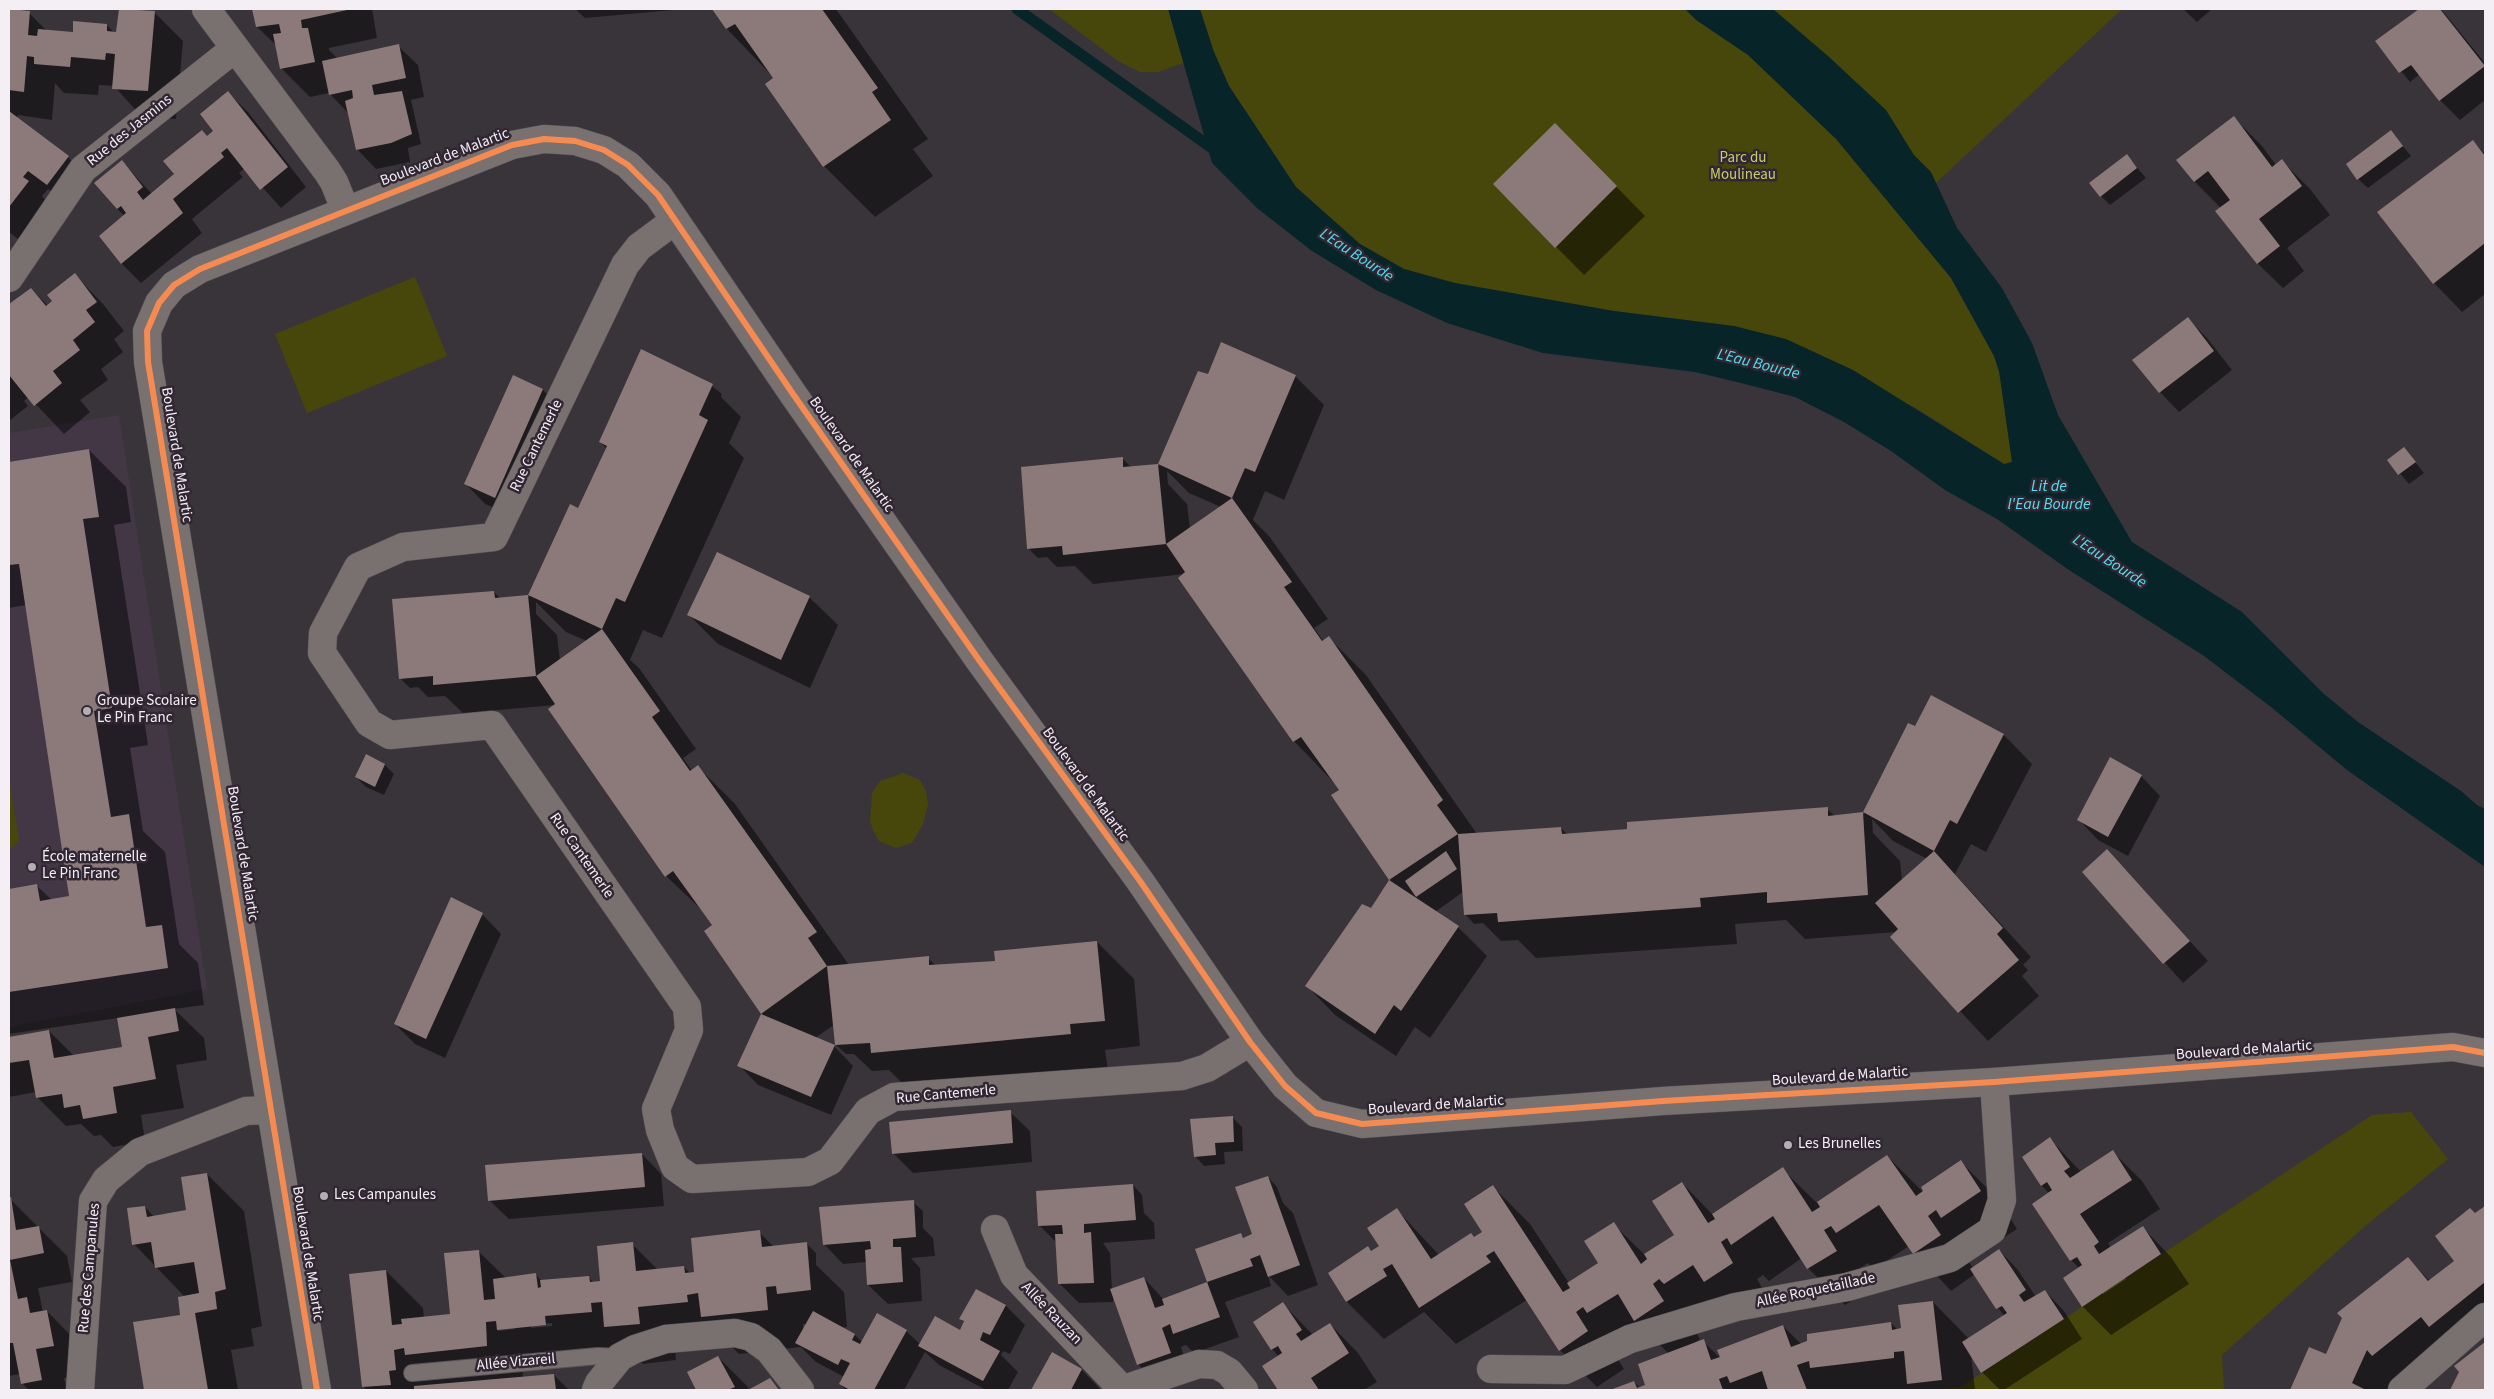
<!DOCTYPE html>
<meta charset="utf-8">
<style>
body{margin:0}
#map{position:relative;width:2494px;height:1399px;overflow:hidden;background:#39343a;font-family:"Source Sans 3",sans-serif}
canvas{display:block}
.frame{position:absolute;inset:0;border:10px solid #f4eef5;pointer-events:none}
</style>
<div id="map">
<canvas width="2494" height="1399"></canvas>
<div class="frame"></div>
</div>
<script>
const g = document.querySelector('canvas').getContext('2d');
g.lineJoin = 'round';
function fill(path, color) {
  g.fillStyle = color;
  g.fill(path, 'evenodd');
}
function shape(rows) {
  const path = new Path2D();
  for (const r of rows) {
    path.moveTo(r[0], r[1]);
    for (let i = 2; i < r.length; i += 2) path.lineTo(r[i], r[i + 1]);
  }
  return path;
}
function trace(path, color, width, dash) {
  g.strokeStyle = color;
  g.lineWidth = width;
  g.lineCap = dash ? 'butt' : 'round';
  g.setLineDash(dash || []);
  g.stroke(path);
}
function drawText(font, color, halo, rows, align = 'center') {
  g.font = font + ' "Source Sans 3",sans-serif';
  g.lineWidth = 5;
  g.setLineDash([]);
  g.textBaseline = 'middle';
  g.strokeStyle = halo;
  g.fillStyle = color;
  for (const [text, x, y, turn = 0] of rows) {
    g.save();
    g.translate(x, y);
    g.rotate((+turn || 0) * Math.PI / 180);
    g.textAlign = isNaN(turn) ? turn : align;
    if (halo) g.strokeText(text, 0, 0);
    g.fillText(text, 0, 0);
    g.restore();
  }
}
fill(shape([
 [119,415,207,989,9,1027,9,433]
]), '#433746');
fill(shape([
 [1049,9,2122,9,1936,183,1899,213,1951,278,1994,356,2002,383,2012,462,2004,464,1916,408,1734,326,1614,311,1454,283,1404,269,1360,244,1296,187,1229,86,1214,52,1158,72,1140,72,1118,61],
 [415,277,447,356,307,413,275,334],
 [903,773,920,780,926,791,928,805,923,824,912,843,896,848,879,841,873,830,870,821,872,793,880,781],
 [9,778,19,841,9,850],
 [2411,1112,2448,1159,2364,1227,2222,1355,2224,1390,1934,1390,1961,1387,2372,1115]
]), '#47470b');
fill(shape([
 [1168,9,1200,9,1214,52,1229,86,1296,187,1360,244,1404,269,1455,283,1614,311,1734,326,1786,339,1853,370,2004,464,2012,462,1999,371,1994,356,1951,278,1836,139,1748,55,1696,20,1685,9,1773,9,1828,56,1886,110,1914,155,1931,172,1957,228,2002,288,2032,343,2058,415,2132,542,2242,612,2324,694,2358,722,2461,791,2477,805,2485,809,2485,867,2347,770,2271,707,2204,656,2069,570,1997,519,1945,490,1891,451,1844,422,1795,397,1745,384,1695,372,1543,353,1447,323,1376,290,1312,251,1257,208,1212,163]
]), '#072428');
fill(shape([
 [253,9,372,9,377,38,329,48,329,50,337,58,398,46,418,65,424,97,411,100,421,144,408,148,410,162,376,169,357,149,349,114,329,93,310,97,281,68,277,46,257,27],
 [575,9,685,9,585,18],
 [713,9,836,9,928,139,913,149,933,176,875,217,824,166,767,84,775,79,727,29],
 [2183,9,2212,9,2197,22],
 [2421,9,2441,9,2485,63,2485,100,2460,120,2440,100,2420,74,2410,82,2377,42],
 [9,11,29,13,47,31,74,33,107,25,115,34,154,12,183,41,176,119,142,117,114,86,99,85,98,95,64,93,55,83,52,120,18,115,17,119,68,157,87,177,67,203,48,189,42,196,47,202,18,239,9,232],
 [228,93,248,112,306,187,281,208,245,168,239,173,243,177,192,219,202,233,141,283,122,264,100,236,125,216,117,209,122,162,152,194,175,175,215,131],
 [2234,118,2262,146,2276,165,2282,161,2310,189,2330,215,2287,248,2304,271,2283,288,2258,264,2221,208,2194,181],
 [1555,124,1645,216,1584,275,1494,184],
 [2391,132,2411,156,2368,188,2358,179],
 [2473,141,2485,154,2485,294,2462,312,2434,283],
 [2127,156,2146,178,2110,205,2101,196],
 [75,275,103,304,124,331,114,339,123,352,101,369,108,380,80,400,90,412,64,434,29,397,24,401,28,406,9,421,9,306,31,289,48,306],
 [2188,319,2207,338,2232,370,2179,412,2160,392],
 [1222,344,1296,377,1324,405,1284,500,1265,491,1253,520,1269,536,1328,619,1314,628,1324,642,1329,638,1366,675,1477,834,1561,828,1568,835,1827,809,1835,816,1864,814,1908,724,1920,731,1939,701,2004,735,2032,764,1986,852,1971,844,1955,874,2031,957,2023,965,2028,970,2022,976,2039,996,1988,1041,1891,937,1897,932,1805,939,1786,920,1735,924,1737,944,1536,958,1518,940,1501,941,1483,923,1474,924,1465,914,1463,892,1435,912,1458,927,1487,956,1430,1038,1415,1027,1396,1056,1335,1015,1307,986,1376,913,1372,908,1391,880,1333,796,1341,790,1294,741,1185,574,1093,584,1075,566,1057,567,1047,557,1038,558,1029,549,1122,458,1132,468,1159,466,1199,372,1208,376],
 [1167,471,1189,493,1221,507,1190,529,1187,504,1168,484],
 [1872,819,1893,841,1927,859,1902,882,1900,861,1873,833],
 [513,377,543,390,562,410,515,517,485,504,466,484],
 [704,380,722,394,721,397,741,417,729,443,744,458,662,638,643,630,630,660,639,668,696,749,683,758,692,771,698,767,735,804,849,965,928,958,936,966,994,962,1097,942,1134,979,1140,1046,1105,1050,1108,1070,909,1090,889,1070,872,1071,854,1054,846,1054,836,1045,834,1025,815,1038,834,1046,853,1066,831,1115,758,1085,739,1065,762,1014,705,931,714,925,704,912,666,876,556,705,463,713,445,696,428,697,418,687,410,688,400,678,494,592,501,599,529,597,571,505,579,509,607,449,600,442],
 [536,602,566,632,587,641,560,661,557,635,536,614],
 [2404,448,2424,473,2409,484,2389,460],
 [89,450,126,487,131,522,114,525,148,745,130,748,143,831,165,852,179,944,198,963,204,1005,174,1009,204,1038,207,1060,176,1065,184,1108,141,1115,145,1141,113,1147,101,1135,94,1136,81,1124,66,1126,38,1098,36,1092,9,1097,9,1038,49,1031,74,1056,124,1048,118,1018,9,1034,9,890,37,886,52,900,70,897,26,605,9,608,9,463],
 [809,597,838,625,810,688,718,644,689,615],
 [385,765,394,774,384,795,366,787,356,777],
 [2141,776,2160,796,2128,856,2098,840,2079,820],
 [2126,870,2208,961,2183,983,2084,872],
 [482,914,501,934,445,1058,415,1044,395,1024],
 [1010,1112,1030,1131,1032,1162,913,1173,893,1153],
 [1232,1117,1242,1127,1243,1151,1224,1152,1225,1164,1204,1166,1195,1156],
 [2050,1139,2082,1173,2113,1152,2142,1181,2160,1209,2108,1243,2111,1248,2143,1228,2171,1257,2189,1284,2111,1335,2082,1306,2079,1268,2071,1260,2050,1194,2042,1186],
 [2124,1277,2126,1279,2103,1294,2102,1292],
 [642,1154,661,1174,664,1206,509,1219,489,1200],
 [1887,1156,1927,1196,1961,1162,1998,1199,2017,1229,1979,1254,1964,1254,1973,1268,1999,1250,2018,1270,2036,1297,2045,1291,2064,1311,2082,1339,2004,1390,2000,1390,1982,1372,1971,1355,1975,1390,1613,1390,1634,1382,1640,1388,1647,1386,1669,1354,1649,1334,1612,1350,1624,1369,1597,1387,1560,1350,1527,1300,1456,1344,1424,1312,1384,1339,1347,1302,1329,1273,1368,1248,1372,1252,1381,1246,1397,1210,1439,1255,1475,1238,1484,1233,1493,1187,1530,1224,1569,1283,1600,1263,1613,1224,1645,1255,1676,1235,1682,1183,1713,1215,1782,1169,1817,1203],
 [1909,1246,1951,1291,1975,1274,2004,1316,1969,1339,1933,1302,1902,1329,1898,1330,1891,1323,1801,1344,1783,1326,1721,1359,1703,1341,1693,1344,1700,1339,1689,1321,1769,1300,1757,1279,1763,1275,1769,1281,1802,1258,1808,1268,1845,1305,1873,1288,1860,1268,1868,1263,1874,1269],
 [207,1174,244,1211,262,1326,251,1329,254,1346,231,1350,238,1390,145,1390,134,1323,181,1316,185,1297,134,1244,145,1207,154,1217,187,1211],
 [1268,1177,1277,1187,1283,1203,1293,1213,1318,1285,1288,1296,1268,1275,1271,1286,1225,1302,1239,1337,1194,1353,1186,1345,1181,1347,1189,1372,1157,1383,1138,1364,1113,1297,1113,1302,1079,1303,1059,1283,1057,1243,1039,1225,1133,1185,1142,1195,1144,1213,1154,1223,1155,1239,1103,1243,1110,1253,1112,1290,1144,1278,1164,1300,1208,1283,1197,1250,1240,1234,1245,1239,1254,1235],
 [9,1198,67,1256,72,1282,38,1288,43,1312,47,1311,75,1340,82,1374,64,1378,67,1390,29,1390,22,1383,20,1374,9,1376],
 [913,1202,923,1211,923,1228,933,1238,935,1256,911,1258,920,1268,922,1301,888,1304,868,1285,867,1262,843,1264,824,1244],
 [2485,1207,2485,1333,2390,1390,2291,1390,2309,1348,2327,1355,2408,1259,2430,1281,2456,1261,2475,1215],
 [759,1232,774,1247,806,1243,816,1253,816,1265,844,1292,847,1327,841,1328,855,1335,863,1343,906,1331,920,1344,960,1331,965,1323,960,1318,1006,1306,1025,1325,1010,1354,1003,1351,1001,1355,1018,1372,1008,1390,986,1390,939,1365,925,1352,904,1390,846,1390,840,1384,844,1377,816,1362,801,1347,739,1354,724,1339,675,1344,676,1360,643,1364,627,1348,522,1359,523,1378,554,1375,569,1390,367,1390,364,1387,386,1271,423,1308,424,1318,452,1315,478,1251,506,1278,535,1274,542,1281,588,1277,594,1283,601,1282,632,1244,658,1270,684,1267,690,1273,696,1273],
 [552,1323,552,1326,531,1328,531,1325],
 [803,1324,807,1324,803,1330],
 [513,1327,515,1329,498,1331,498,1328],
 [1283,1304,1313,1335,1330,1324,1358,1353,1377,1382,1364,1390,1280,1390,1264,1366,1279,1357,1272,1349],
 [2485,1343,2485,1390,2452,1390,2460,1372,2456,1366],
 [1052,1354,1082,1370,1101,1390,1032,1390],
 [718,1357,747,1386,749,1390,697,1390,689,1373]
]), '#0007');
trace(shape([
 [1017,9,1219,153]
]), '#072428', 11);
fill(shape([
 [9,9,30,11,28,35,37,36,38,29,73,32,73,21,107,24,107,31,116,32,119,9,155,11,148,91,112,89,115,54,106,53,105,60,71,57,70,67,34,64,34,57,27,56,24,92,9,90],
 [252,9,347,9,347,10,301,20,302,28,308,28,315,62,280,69,273,34,281,33,279,24,256,27],
 [712,9,822,9,878,88,872,92,891,120,823,167,765,84,773,78,735,24,726,29],
 [2419,9,2440,9,2485,66,2439,101,2411,65,2399,73,2375,41],
 [399,44,406,78,372,85,374,95,402,91,412,134,391,143,356,150,345,101,353,98,352,90,329,95,322,61],
 [228,91,288,167,260,190,227,148,221,153,224,157,173,199,183,213,121,264,99,236,126,213,121,206,117,209,94,183,122,160,143,187,137,192,143,200,174,174,163,161,202,130,207,136,213,131,200,114],
 [9,111,69,156,47,185,28,171,23,177,29,181,9,207],
 [2234,116,2272,167,2282,159,2302,186,2259,219,2280,246,2257,264,2215,211,2230,200,2208,171,2194,182,2176,160],
 [1555,123,1617,186,1555,248,1493,184],
 [2391,130,2403,146,2357,180,2346,164],
 [2473,140,2485,156,2485,243,2433,284,2377,212],
 [2127,154,2137,168,2100,197,2089,183],
 [75,273,97,302,86,310,95,322,73,340,80,350,53,371,62,383,34,406,9,375,9,304,31,288,46,306,52,301,47,295],
 [2188,317,2214,351,2159,393,2132,360],
 [1221,342,1296,375,1255,472,1245,468,1232,498,1158,464,1198,371,1208,374],
 [641,349,713,384,699,415,708,420,625,602,616,598,602,629,528,595,570,504,578,508,607,446,599,442],
 [513,375,543,389,495,498,464,484],
 [2404,447,2416,462,2398,475,2387,460],
 [89,449,99,517,83,519,112,708,94,711,111,817,129,814,146,927,162,925,168,968,9,992,9,889,37,884,40,901,69,896,19,564,9,565,9,462],
 [1123,457,1123,467,1158,464,1166,544,1063,555,1062,546,1027,549,1021,467],
 [1232,498,1292,582,1284,587,1322,641,1329,636,1443,800,1437,805,1458,834,1389,880,1331,795,1339,790,1301,737,1293,742,1178,578,1185,572,1166,544],
 [717,552,810,596,781,660,687,615],
 [494,591,495,598,528,595,536,676,433,685,433,676,399,679,392,599],
 [602,629,660,711,652,717,690,771,698,765,817,932,808,938,827,966,761,1014,835,1045,827,966,929,956,929,965,995,961,994,951,1097,941,1105,1021,1070,1024,1071,1034,871,1053,870,1043,835,1045,811,1097,737,1066,761,1014,704,931,712,925,673,871,665,877,548,709,555,704,536,676],
 [1931,695,2004,734,1957,824,1950,820,1934,851,1863,812,1908,723,1915,726],
 [366,754,385,764,375,787,355,777],
 [2110,757,2142,775,2108,837,2077,820],
 [1828,807,1828,816,1863,812,1868,895,1767,903,1767,892,1700,898,1701,907,1500,922,1498,922,1497,913,1464,915,1458,834,1561,827,1562,834,1627,829,1627,822],
 [2107,849,2190,941,2163,964,2082,872],
 [1446,851,1457,869,1416,897,1405,881],
 [1934,851,2003,928,1997,934,2019,960,1958,1013,1890,937,1898,929,1875,903],
 [1389,880,1459,926,1401,1011,1394,1005,1375,1034,1305,986,1362,904,1371,908],
 [451,897,483,913,426,1039,394,1024],
 [175,1008,179,1031,148,1037,156,1079,113,1087,117,1113,83,1119,80,1105,64,1108,62,1094,36,1098,29,1060,9,1063,9,1037,49,1030,54,1058,122,1047,117,1018],
 [1011,1110,1013,1143,892,1154,889,1122],
 [1233,1116,1234,1142,1215,1143,1216,1155,1194,1157,1190,1119],
 [2050,1137,2070,1167,2064,1171,2070,1178,2113,1150,2132,1180,2080,1214,2099,1242,2094,1246,2099,1254,2143,1226,2161,1254,2082,1307,2063,1278,2082,1265,2077,1257,2070,1261,2032,1204,2052,1190,2047,1182,2041,1186,2022,1157],
 [642,1153,645,1187,488,1201,485,1165],
 [1887,1155,1916,1196,1923,1191,1921,1187,1961,1160,1981,1191,1941,1218,1936,1210,1928,1216,1941,1235,1913,1254,1879,1205,1836,1233,1831,1226,1824,1230,1837,1251,1807,1269,1773,1216,1731,1245,1727,1238,1721,1242,1733,1263,1704,1282,1693,1265,1664,1284,1659,1279,1653,1284,1664,1301,1634,1321,1618,1294,1587,1313,1583,1307,1576,1312,1588,1331,1559,1351,1494,1251,1486,1256,1491,1262,1419,1308,1392,1264,1383,1269,1387,1276,1346,1302,1328,1273,1368,1246,1371,1251,1379,1246,1367,1228,1397,1208,1431,1259,1471,1233,1474,1237,1482,1232,1464,1204,1493,1185,1563,1292,1570,1288,1567,1283,1598,1263,1584,1241,1614,1222,1641,1264,1647,1259,1644,1254,1674,1235,1652,1201,1682,1182,1708,1223,1715,1219,1712,1214,1783,1167,1812,1212,1820,1207,1817,1202],
 [207,1173,226,1289,215,1292,217,1309,195,1313,208,1390,144,1390,133,1322,180,1315,178,1297,199,1293,194,1262,155,1268,151,1242,132,1245,127,1208,145,1206,147,1217,186,1210,181,1177],
 [1268,1176,1300,1265,1268,1277,1260,1255,1250,1259,1253,1266,1207,1282,1195,1249,1241,1233,1243,1238,1252,1234,1235,1187],
 [1133,1184,1136,1220,1084,1224,1084,1233,1091,1232,1094,1283,1058,1284,1055,1234,1063,1234,1062,1225,1038,1226,1036,1191],
 [9,1197,11,1197,16,1230,39,1226,44,1253,10,1260,18,1299,27,1297,30,1313,47,1310,54,1346,36,1349,42,1380,21,1384,13,1343,9,1343],
 [914,1200,916,1237,893,1239,893,1247,901,1247,903,1282,867,1285,865,1250,871,1249,870,1241,823,1245,819,1207],
 [2485,1206,2485,1282,2429,1327,2421,1317,2372,1356,2367,1350,2352,1383,2364,1389,2363,1390,2290,1390,2309,1347,2326,1354,2342,1318,2337,1313,2408,1257,2428,1281,2454,1261,2435,1236,2470,1208,2475,1213],
 [760,1230,762,1247,807,1242,811,1290,777,1294,776,1286,766,1287,768,1310,701,1317,698,1293,687,1295,688,1302,638,1307,640,1324,604,1327,602,1302,591,1303,592,1312,545,1316,546,1325,497,1330,496,1321,486,1322,487,1346,405,1355,404,1348,394,1350,396,1370,389,1371,391,1385,362,1387,349,1274,386,1270,392,1325,402,1324,401,1319,450,1314,444,1253,479,1250,484,1300,495,1299,493,1279,536,1273,538,1288,541,1287,540,1280,589,1276,590,1282,600,1281,597,1246,633,1242,636,1271,684,1266,685,1273,694,1272,691,1238],
 [1999,1249,2026,1290,2019,1295,2024,1302,2045,1290,2064,1319,1981,1373,1962,1342,2007,1313,2002,1306,1996,1309,1970,1269],
 [1144,1277,1155,1308,1164,1305,1162,1299,1207,1282,1220,1317,1173,1334,1170,1324,1162,1328,1171,1353,1137,1365,1110,1289],
 [976,1289,1006,1305,990,1335,983,1332,980,1340,1000,1351,983,1381,918,1346,935,1316,960,1330,964,1321,959,1319],
 [1933,1301,1942,1380,1907,1384,1904,1351,1894,1352,1894,1358,1810,1368,1809,1361,1797,1365,1807,1390,1768,1390,1762,1371,1730,1383,1727,1376,1719,1379,1723,1390,1610,1390,1634,1381,1637,1388,1645,1385,1638,1364,1704,1339,1711,1360,1720,1357,1717,1350,1783,1325,1791,1347,1807,1341,1807,1334,1891,1322,1892,1330,1901,1328,1898,1305],
 [1283,1302,1302,1330,1296,1334,1301,1341,1330,1323,1349,1353,1311,1378,1319,1390,1278,1390,1262,1366,1282,1353,1278,1346,1271,1350,1253,1322],
 [813,1311,855,1334,852,1340,860,1344,877,1313,907,1330,874,1390,850,1390,839,1384,850,1363,841,1359,838,1365,795,1343],
 [2485,1342,2485,1390,2450,1390,2459,1372,2454,1366],
 [1052,1352,1082,1369,1071,1390,1031,1390],
 [718,1356,735,1387,728,1390,696,1390,687,1372],
 [554,1374,556,1390,414,1390,414,1386],
 [770,1378,779,1390,748,1390]
]), '#8c7a7a');
const service = shape([
 [412,1373,598,1356,620,1357]
]);
const minor = shape([
 [206,9,327,171,334,182,345,209],
 [674,221,639,247,625,265,494,537,403,547,358,567,323,633,322,653,369,723,390,735,492,725,687,1007,689,1030,656,1109,660,1130,675,1167,692,1179,808,1172,830,1161,868,1111,894,1097,1182,1076,1207,1068,1250,1042],
 [9,278,83,169,234,49],
 [995,1229,1014,1275,1122,1389],
 [1491,1369,1565,1370,1630,1339,1736,1307,1847,1287,1950,1258,1992,1230,2002,1200,1994,1082],
 [80,1390,93,1201,106,1180,140,1152,246,1111,270,1110],
 [596,1390,599,1383,620,1357,635,1349,666,1339,735,1333,751,1337,769,1350,800,1390],
 [1121,1390,1199,1364,1217,1365,1229,1372,1244,1390],
 [2402,1390,2485,1317]
]);
const tertiary = shape([
 [317,1390,148,362,147,331,159,303,174,285,200,269,512,145,544,139,575,141,604,150,628,165,658,195,793,394,979,660,1140,881,1250,1042,1285,1086,1316,1113,1362,1124,1663,1101,1994,1082,2453,1047,2485,1053]
]);
trace(service, '#565357', 18);
trace(minor, '#565357', 29);
trace(tertiary, '#565357', 29);
trace(service, '#797070', 16);
trace(minor, '#797070', 28);
trace(tertiary, '#797070', 28);
trace(shape([
 [317,1390,148,362,147,331,159,303,174,285,200,269,512,145,544,139,575,141,604,150,628,165,658,195,793,394,979,660,1140,881,1250,1042,1285,1086,1316,1113,1362,1124,1663,1101,1994,1082,2453,1047,2485,1053]
]), '#f68b52', 6);
for (const [x, y, r, color] of [
 [87,711,5,"#b3adb4"],
 [32,867,5,"#b3adb4"],
 [1788,1145,5,"#b3adb4"],
 [324,1196,5,"#b3adb4"]
]) {
  const dot = new Path2D();
  dot.arc(x, y, r, 0, 2 * Math.PI);
  g.fillStyle = color;
  g.fill(dot);
  trace(dot, '#312733', 2);
}
drawText('15px', '#f4eef5', '#312733', [
 ["Rue des Jasmins",130,131,-39],
 ["Boulevard de Malartic",445,158,-21],
 ["Rue Cantemerle",537,446,-64],
 ["Boulevard de Malartic",176,455,81],
 ["Boulevard de Malartic",851,455,55],
 ["Boulevard de Malartic",1085,785,54],
 ["Boulevard de Malartic",242,854,81],
 ["Rue Cantemerle",581,856,55],
 ["Boulevard de Malartic",2244,1051,-4],
 ["Boulevard de Malartic",1840,1077,-4],
 ["Rue Cantemerle",946,1095,-5],
 ["Boulevard de Malartic",1436,1106,-4],
 ["Boulevard de Malartic",307,1254,81],
 ["Rue des Campanules",90,1268,-85],
 ["Allée Roquetaillade",1816,1291,-12],
 ["Allée Rauzan",1051,1314,46],
 ["Allée Vizareil",516,1363,-5]
]);
drawText('15px', '#cacc69', '#312733', [
 ["Parc du",1743,159],
 ["Moulineau",1743,176]
]);
drawText('15px', '#f4eef5', '#312733', [
 ["Groupe Scolaire",97,702],
 ["Le Pin Franc",97,719],
 ["École maternelle",42,858],
 ["Le Pin Franc",42,875],
 ["Les Brunelles",1798,1145],
 ["Les Campanules",334,1196]
], 'left');
drawText('italic 16px', '#4fe1f1', '#312733', [
 ["L'Eau Bourde",1356,256,33],
 ["L'Eau Bourde",1758,365,14],
 ["Lit de",2049,487],
 ["l'Eau Bourde",2049,505],
 ["L'Eau Bourde",2109,562,33]
]);
</script>
